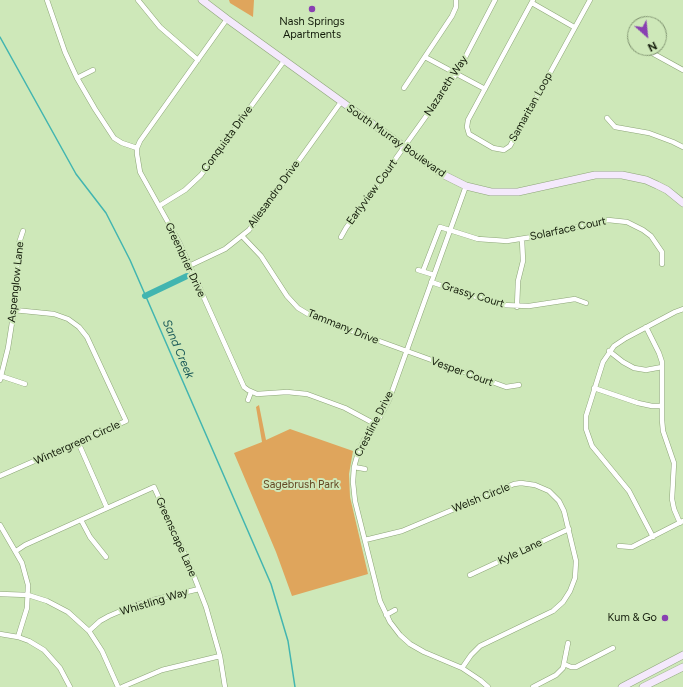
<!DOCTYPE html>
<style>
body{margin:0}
#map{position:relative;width:683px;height:687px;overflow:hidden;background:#cee8b9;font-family:Figtree,sans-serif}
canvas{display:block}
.north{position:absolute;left:627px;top:16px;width:40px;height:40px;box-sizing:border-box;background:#cee8b9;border:1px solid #839673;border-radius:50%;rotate:153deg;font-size:11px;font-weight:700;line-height:16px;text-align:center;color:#121a09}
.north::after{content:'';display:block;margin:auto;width:14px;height:18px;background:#8940b2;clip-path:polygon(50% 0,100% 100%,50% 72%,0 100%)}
</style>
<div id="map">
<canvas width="683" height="687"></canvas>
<div class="north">N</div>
</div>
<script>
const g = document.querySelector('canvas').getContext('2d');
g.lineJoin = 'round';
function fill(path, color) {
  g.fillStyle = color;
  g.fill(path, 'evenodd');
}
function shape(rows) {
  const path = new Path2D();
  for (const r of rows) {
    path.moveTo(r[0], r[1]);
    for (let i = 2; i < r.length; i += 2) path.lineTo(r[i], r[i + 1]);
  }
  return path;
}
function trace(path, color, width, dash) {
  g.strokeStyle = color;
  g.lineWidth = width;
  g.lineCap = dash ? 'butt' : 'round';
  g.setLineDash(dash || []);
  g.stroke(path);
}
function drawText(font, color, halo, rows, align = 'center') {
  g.font = font + ' Figtree,sans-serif';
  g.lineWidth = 4;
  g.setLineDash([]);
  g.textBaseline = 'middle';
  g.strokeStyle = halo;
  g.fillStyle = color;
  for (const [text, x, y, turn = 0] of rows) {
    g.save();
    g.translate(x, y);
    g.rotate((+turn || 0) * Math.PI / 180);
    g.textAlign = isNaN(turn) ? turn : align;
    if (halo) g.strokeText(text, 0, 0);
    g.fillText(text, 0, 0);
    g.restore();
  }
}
fill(shape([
 [229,0,254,0,253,17,230,3],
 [259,405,266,440,290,429,353,451,349,474,350,497,368,574,292,596,276,552,234,453,262,442,256,407]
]), '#dfa55c');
trace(shape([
 [0,37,76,174,106,213,130,260,271,584,288,641,295,687]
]), '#42b5b0', 1.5);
trace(shape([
 [145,296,187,276]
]), '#42b5b0', 6);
const street = shape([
 [47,0,65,52,77,78,95,109,114,138,122,143,137,148],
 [138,0,160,27,198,60],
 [533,0,468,120,467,127,469,134,493,148,504,150,510,146,590,0],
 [532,3,574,27],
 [227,19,140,141,137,148,137,154,140,172,179,242,244,387,248,390,257,394,287,392,307,394,345,408,375,424],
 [643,48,683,70],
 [425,57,485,89],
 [77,78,93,70],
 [404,88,452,16,456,7,456,0],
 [607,118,615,127,649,133,673,142,683,147],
 [466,186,389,400,380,417,364,440,358,453,354,467,353,482,355,501,380,601,390,622,400,635,410,644,424,652,462,668,480,680,488,687],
 [159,206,185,190,201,175,284,61],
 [242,236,261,256,287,296,298,308,313,317,506,387,519,385],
 [341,237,346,228,457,73,495,0],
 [189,266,225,249,249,230,341,102],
 [418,270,434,275],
 [423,271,440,227,478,239,507,241,532,237,608,220,627,222,643,230,651,236,662,252,662,264],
 [431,282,501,305,529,306,575,299,586,303],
 [517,307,518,281,523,261,522,239],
 [646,327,659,353,662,362,662,420,663,431,674,463,672,499,674,509,680,523],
 [609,351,623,362,634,368,646,370,662,367],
 [1,376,25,384],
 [0,380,8,348,14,310,19,243,23,231],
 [594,388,638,403,652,406,662,406],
 [248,400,251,392],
 [78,442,107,508],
 [354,467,365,469],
 [0,476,126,421,87,337,79,327,68,319,54,314,14,310],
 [81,520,90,537,106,557],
 [0,525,22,563,28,585,27,608,18,637],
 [653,537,629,491,592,446,586,429,586,416,603,362,614,346,626,338,675,312,683,309],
 [365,540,402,531,514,484,521,483,535,485,549,491,559,501,564,511,576,561,575,578,570,591,563,602,553,611,480,646,471,655,462,668],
 [619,546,632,547,683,521],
 [16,551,25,545,154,487,190,566,206,607,220,656,225,687],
 [470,575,569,529],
 [0,594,28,595,47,601,68,612,89,631,102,651,118,687],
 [386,615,395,610],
 [89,631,100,621,109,616,130,607,153,600,199,589],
 [0,634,18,637,29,641,44,650,60,668,70,687],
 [564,664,571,667,576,667,613,648],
 [122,687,162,670,220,656],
 [533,687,556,675,563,668,568,643]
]);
const secondary = shape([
 [202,0,227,19,442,174,466,186,491,192,518,192,595,175,622,175,646,180,657,185,667,190,683,203],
 [622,687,683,655],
 [643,687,683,667]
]);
trace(street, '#8da578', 5.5);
trace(secondary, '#8da578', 8);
trace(street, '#fff', 4.5);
trace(secondary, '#f4e9fc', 7);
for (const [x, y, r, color] of [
 [312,9,4,"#8940b2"],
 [665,618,4,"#8940b2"]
]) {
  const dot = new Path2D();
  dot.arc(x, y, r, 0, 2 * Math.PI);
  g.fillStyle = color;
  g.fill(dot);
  trace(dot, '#cee8b9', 1.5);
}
drawText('11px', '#121a09', '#cee8b9', [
 ["Nash Springs",312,22],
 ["Apartments",312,35],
 ["Kum & Go",657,618,"right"]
]);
drawText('11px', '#121a09', '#cee8b9', [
 ["Nazareth Way",446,86,-57],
 ["Samaritan Loop",531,107,-61],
 ["Conquista Drive",227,139,-54],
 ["South Murray Boulevard",396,141,35],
 ["Earlyview Court",372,192,-54],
 ["Allesandro Drive",274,194,-54],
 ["Solarface Court",568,229,-12],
 ["Greenbrier Drive",185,260,65],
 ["Aspenglow Lane",16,282,-84],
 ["Grassy Court",473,295,17],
 ["Tammany Drive",343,327,22],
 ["Vesper Court",462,372,20],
 ["Crestline Drive",374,424,-63],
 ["Wintergreen Circle",77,443,-24],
 ["Welsh Circle",481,498,-22],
 ["Greenscape Lane",176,537,66],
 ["Kyle Lane",520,552,-25],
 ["Whistling Way",154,602,-17]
]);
drawText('11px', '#654926', '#cee8b9', [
 ["Sagebrush Park",301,485]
]);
drawText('italic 12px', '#1c5b59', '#cee8b9', [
 ["Sand Creek",178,349,67]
]);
</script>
